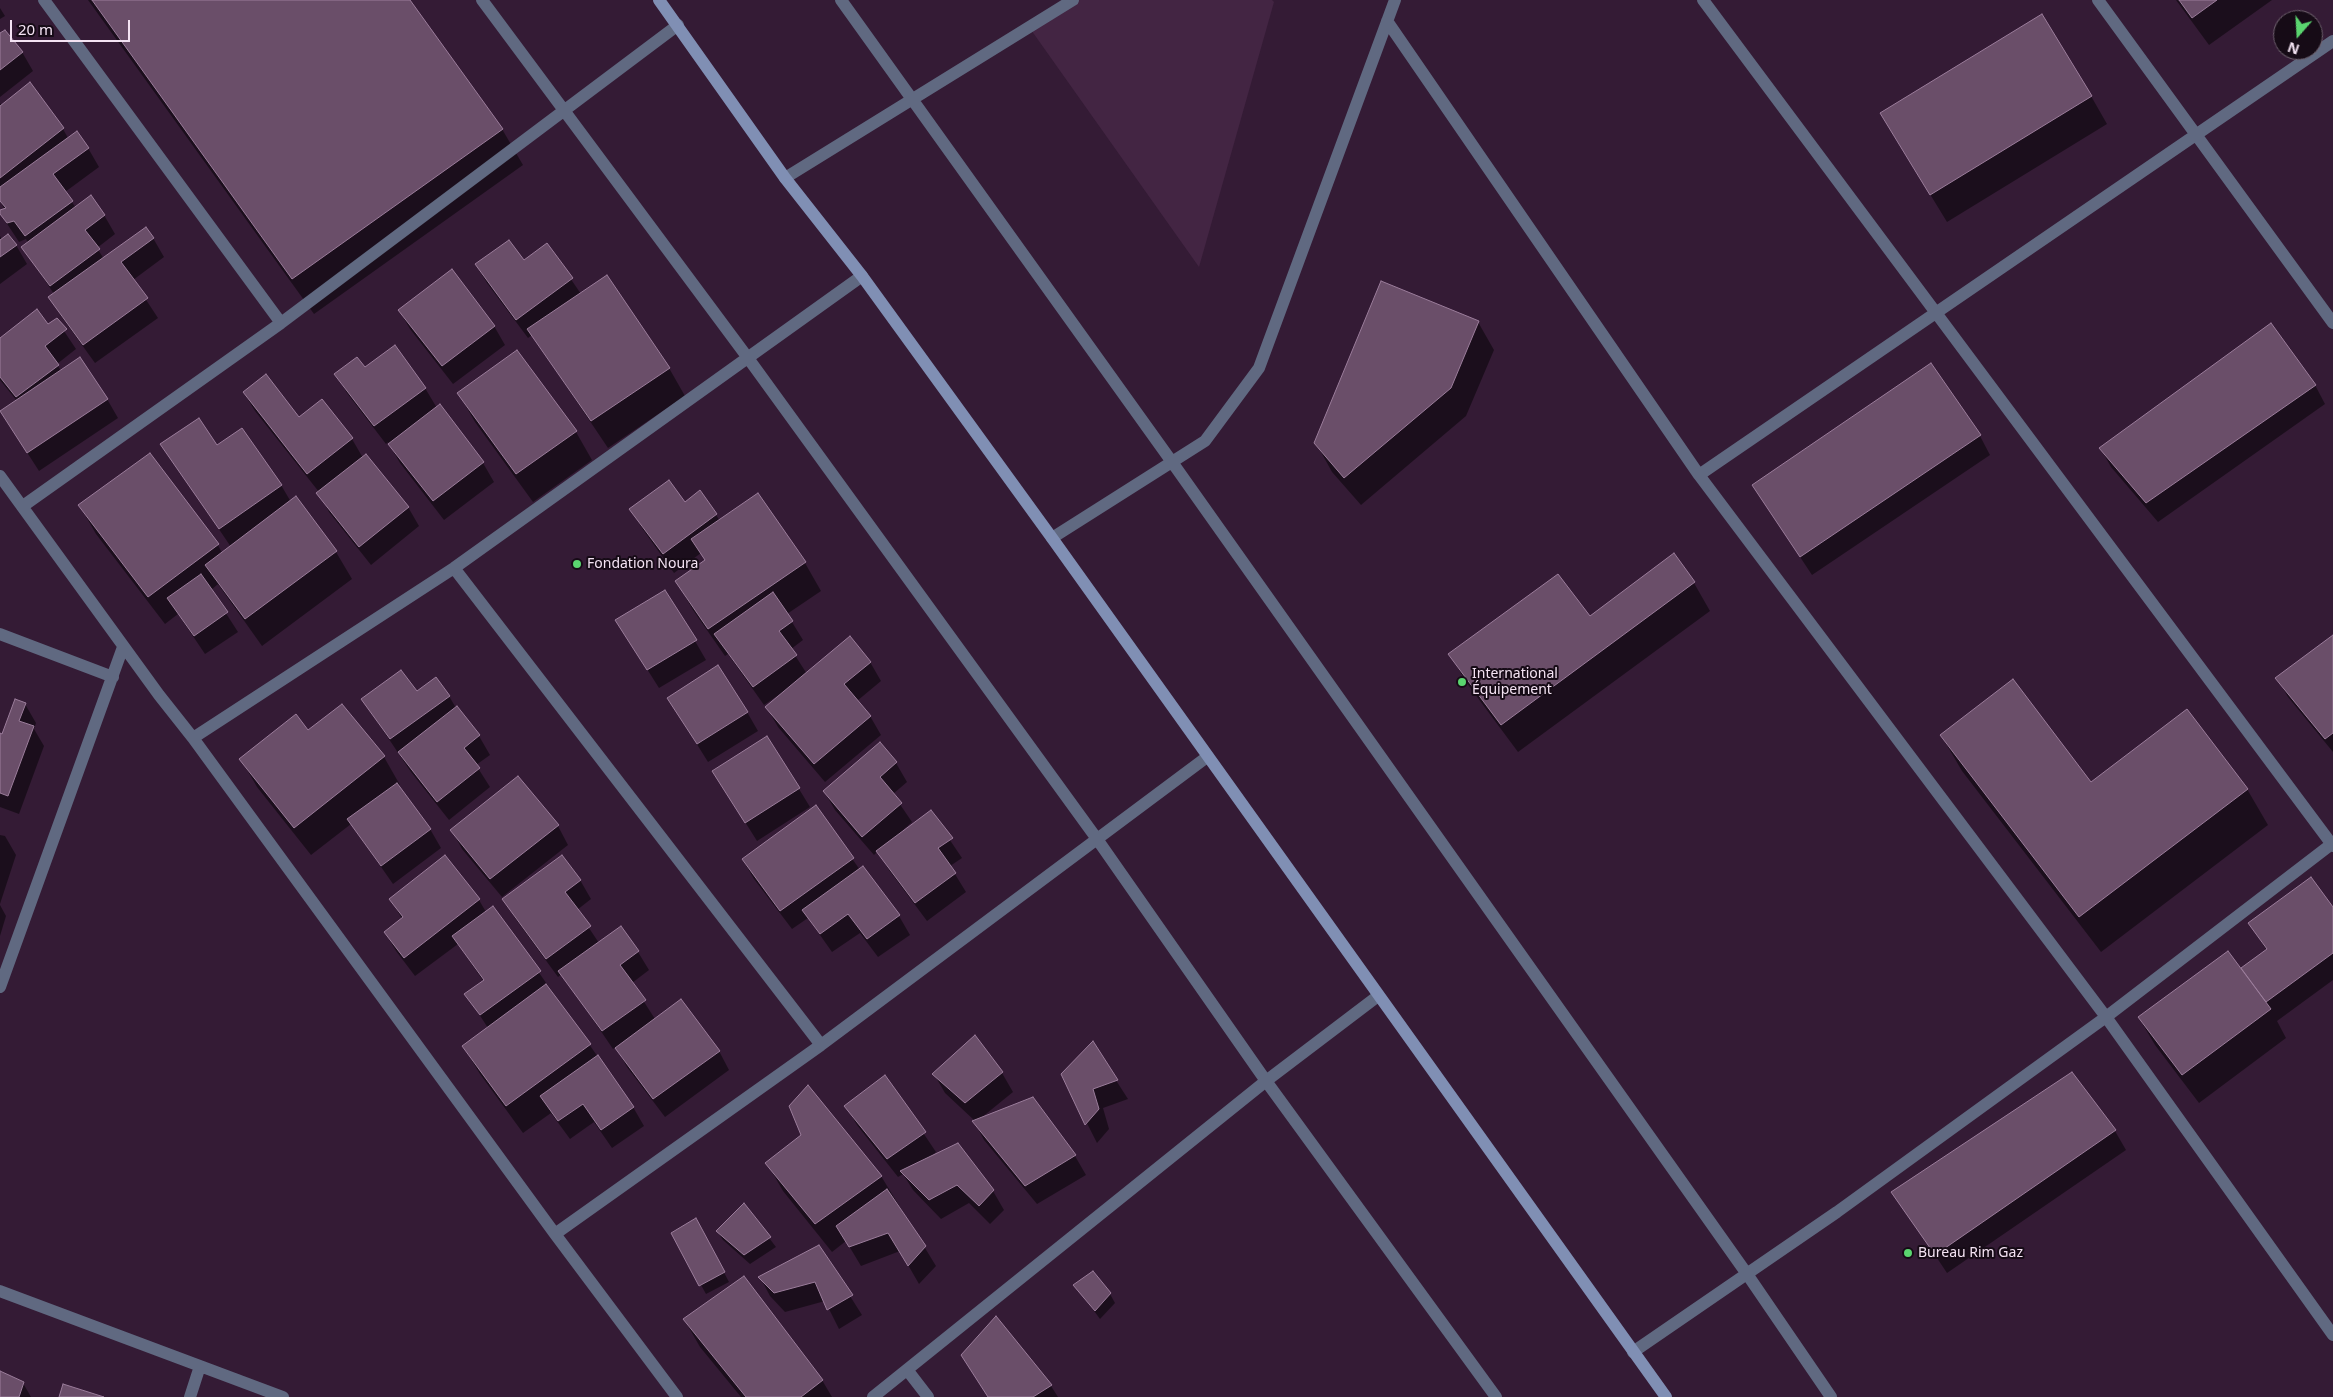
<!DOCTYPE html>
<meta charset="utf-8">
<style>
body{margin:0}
#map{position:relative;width:2333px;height:1397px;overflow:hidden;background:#341b35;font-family:"Noto Sans",sans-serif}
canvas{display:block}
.north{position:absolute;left:2273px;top:10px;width:50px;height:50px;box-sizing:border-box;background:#160b16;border:1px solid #6f616e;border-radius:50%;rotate:199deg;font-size:14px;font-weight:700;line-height:20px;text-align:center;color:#f4e3f3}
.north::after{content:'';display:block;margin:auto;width:18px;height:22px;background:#5ad56f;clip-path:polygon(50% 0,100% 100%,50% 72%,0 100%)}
.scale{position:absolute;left:10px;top:20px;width:120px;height:22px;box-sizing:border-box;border:2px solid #f4e3f3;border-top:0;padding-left:6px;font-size:15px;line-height:18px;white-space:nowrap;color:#f4e3f3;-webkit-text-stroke:4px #160b16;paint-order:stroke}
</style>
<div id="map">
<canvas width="2333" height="1397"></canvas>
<div class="north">N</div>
<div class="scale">20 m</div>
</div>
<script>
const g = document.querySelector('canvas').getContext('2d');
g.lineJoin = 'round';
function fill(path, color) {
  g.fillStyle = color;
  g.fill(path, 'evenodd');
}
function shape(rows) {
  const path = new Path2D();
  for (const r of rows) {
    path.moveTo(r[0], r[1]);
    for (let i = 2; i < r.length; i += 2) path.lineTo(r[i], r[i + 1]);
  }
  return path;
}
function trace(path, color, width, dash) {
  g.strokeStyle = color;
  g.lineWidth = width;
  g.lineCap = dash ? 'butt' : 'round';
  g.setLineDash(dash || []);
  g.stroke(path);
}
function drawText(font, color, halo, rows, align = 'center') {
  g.font = font + ' "Noto Sans",sans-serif';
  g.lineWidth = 4;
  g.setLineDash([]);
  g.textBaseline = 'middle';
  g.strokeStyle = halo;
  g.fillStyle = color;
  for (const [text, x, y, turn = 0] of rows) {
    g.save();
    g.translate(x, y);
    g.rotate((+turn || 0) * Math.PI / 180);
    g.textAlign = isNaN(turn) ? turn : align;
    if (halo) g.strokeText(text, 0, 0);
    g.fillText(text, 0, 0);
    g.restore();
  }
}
fill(shape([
 [1063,0,1272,0,1274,2,1199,267,1029,27]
]), '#432543');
fill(shape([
 [88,0,409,0,502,129,523,165,314,314],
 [2176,0,2272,0,2209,45],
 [0,8,5,16,0,19],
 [0,34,22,52,33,71,0,97],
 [2091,96,2107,124,1947,222,1881,114],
 [0,103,2,106,63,129,68,138,88,148,99,167,65,192,76,208,104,215,115,234,97,248,104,259,153,238,164,257,133,280,158,318,95,363,61,316,50,297,54,294,23,247,28,243,26,239,19,242,0,213,5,210,0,201],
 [0,236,2,240,16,245,27,264,0,284],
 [547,244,581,294,669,368,685,396,608,448,532,335,528,338,487,283,476,265,524,262],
 [399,310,494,326,505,345,453,384,410,329],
 [56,319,76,349,57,364,61,371,107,399,118,418,39,471,1,412,17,401,0,380,0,339,48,326],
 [1478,322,1494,350,1466,416,1361,505,1332,472,1316,443],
 [517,352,576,432,592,460,533,502,475,422,459,394],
 [365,369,425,388,437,408,440,406,483,463,494,482,444,520,400,463,388,442,386,444,347,393,336,374],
 [2315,385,2325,404,2158,522,2111,467,2101,449],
 [244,393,299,418,352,439,363,458,408,507,419,526,371,565,329,512,319,492,255,411],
 [1980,436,1990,455,1812,575,1753,486],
 [162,445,216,447,281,485,291,502,336,552,352,579,262,646,218,584,211,590,238,632,205,654,178,614,165,624,96,534,80,506,218,545,222,553,231,547],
 [685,503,716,515,720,521,805,563,821,591,787,614,803,640,791,649,807,674,870,662,881,681,857,701,870,716,881,735,825,782,778,727,767,708,781,696,780,694,764,705,728,654,725,656,693,610,677,582,705,561,701,553,674,573,642,528,631,509],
 [1674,555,1694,583,1710,611,1518,752,1466,682,1450,654,1589,617],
 [2333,636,2333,752,2288,697,2277,678],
 [628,639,695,641,706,660,659,688],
 [416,693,449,696,456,708,479,736,490,755,476,765,490,787,449,820,411,772,362,699],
 [668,698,747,712,758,731,708,762],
 [25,704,36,723,34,729,44,746,19,814,0,807,0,734,3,735],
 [342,705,384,757,400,785,398,787,430,829,441,848,393,884,351,824,311,855,257,787,241,759,308,732],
 [1941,735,2091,784,2247,789,2268,825,2101,952,1962,771],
 [880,744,896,763,907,782,893,794,912,822,903,830,905,831,931,812,962,858,950,866,966,892,927,921,889,870,878,851,874,855,835,810,824,791],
 [799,789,810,807,757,841,725,790],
 [816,807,860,870,863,868,899,916,910,935,878,957,860,933,832,952,808,918,792,929,754,879,743,860],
 [558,826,568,845,502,897,462,849,452,830],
 [0,835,5,836,16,855,0,904],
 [580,880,591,899,577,910,599,943,638,952,649,970,632,983,655,1019,719,1051,729,1070,665,1117,627,1067,616,1047,613,1049,562,974,558,977,515,918,504,899],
 [391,899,479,900,486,912,493,907,633,1107,644,1126,612,1148,594,1122,570,1139,551,1113,523,1133,480,1074,463,1046,488,1028,466,994,484,982,458,944,415,976,396,951,385,932,402,919],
 [0,905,6,916,0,936],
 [2333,909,2333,980,2277,1021,2286,1038,2199,1103,2155,1045,2139,1018,2245,974,2267,951,2250,924],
 [974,1037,1002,1073,1013,1092,981,1118,1032,1099,1075,1156,1086,1175,1037,1204,984,1140,974,1121,975,1121,945,1093,934,1074],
 [1092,1043,1128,1099,1103,1108,1109,1129,1097,1143,1062,1074],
 [2072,1074,2115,1131,2126,1150,1947,1273,1893,1192],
 [885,1076,936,1152,930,1158,957,1145,993,1191,1004,1210,990,1224,969,1203,941,1219,913,1190,903,1174,898,1177,857,1125,846,1106],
 [803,1136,881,1176,936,1266,919,1284,900,1251,861,1266,846,1241,832,1252,783,1191,767,1163],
 [744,1205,776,1247,750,1264,723,1240,717,1231],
 [701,1229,729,1282,706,1294,672,1233],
 [819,1247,862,1315,839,1329,825,1301,785,1312,770,1296,760,1277],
 [1075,1285,1110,1294,1115,1303,1100,1319],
 [996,1318,1051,1386,1058,1397,988,1397,962,1355],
 [684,1319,822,1380,832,1397,741,1397,700,1347],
 [0,1372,23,1383,31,1397,0,1397]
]), '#0007');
const building = shape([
 [92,0,410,0,503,129,292,279,92,0],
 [2179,0,2217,0,2192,18,2179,0],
 [2042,14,2092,96,1930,195,1880,113,2042,14],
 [5,30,23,52,0,70,0,33,5,30],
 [30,82,64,128,0,178,0,106,30,82],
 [77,131,89,148,53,174,73,201,25,236,14,221,7,223,0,214,0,210,6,208,0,201,0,187,77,131],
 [91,195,105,215,85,230,100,249,50,286,21,247,91,195],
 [146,227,154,238,121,262,148,298,83,345,48,297,146,227],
 [8,234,17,245,0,257,0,240,8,234],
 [509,240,524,260,547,243,573,278,516,320,475,264,509,240],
 [452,269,495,326,442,366,398,310,452,269],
 [607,275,670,368,591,421,527,329,607,275],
 [1381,281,1479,321,1451,388,1344,478,1314,443,1381,281],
 [37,309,48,324,57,318,67,329,45,346,59,365,16,397,0,377,0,338,37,309],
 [2271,323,2316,385,2146,503,2099,448,2271,323],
 [395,345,426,388,374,426,334,374,357,357,365,367,395,345],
 [517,350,577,431,516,474,457,393,517,350],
 [80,357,108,399,27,453,0,411,80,357],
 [1931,363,1981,435,1800,557,1752,485,1931,363],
 [266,374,299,417,322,399,353,438,307,474,243,392,266,374],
 [440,404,484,462,433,501,388,444,440,404],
 [199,418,217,445,242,428,282,485,219,529,160,444,199,418],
 [150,453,219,544,148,597,78,505,150,453],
 [366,454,409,507,359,547,316,493,366,454],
 [669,480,685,502,700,490,717,514,663,554,629,509,669,480],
 [758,493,806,562,708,629,675,581,705,560,691,539,758,493],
 [296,496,337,551,245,619,205,565,296,496],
 [1674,553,1695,582,1501,725,1448,654,1558,574,1590,616,1674,553],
 [201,574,228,612,194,636,167,598,201,574],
 [665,590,697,640,647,670,615,620,665,590],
 [773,592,793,621,779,631,797,655,753,687,714,634,773,592],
 [2333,635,2333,733,2325,739,2275,678,2333,635],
 [850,636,871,662,844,684,871,716,814,764,765,707,850,636],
 [718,665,748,712,697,744,667,698,718,665],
 [401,670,417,691,436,677,450,696,390,739,361,699,401,670],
 [2013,679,2091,782,2187,709,2248,789,2079,917,1940,735,2013,679],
 [15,699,26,703,19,721,34,726,8,796,0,793,0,733,2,734,15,699],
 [342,704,385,756,294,828,239,759,296,714,308,730,342,704],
 [457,706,480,735,464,748,480,768,437,802,398,752,457,706],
 [767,736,800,788,745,823,712,771,767,736],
 [880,742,897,762,880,777,902,803,862,837,823,791,880,742],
 [518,776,559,825,490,879,450,830,518,776],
 [397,783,431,829,381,866,347,819,397,783],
 [816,805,854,858,780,911,742,859,816,805],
 [931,810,953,838,938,848,956,873,915,903,876,851,931,810],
 [445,855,480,899,404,958,384,932,403,917,389,899,445,855],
 [562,855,581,880,565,892,591,926,546,959,502,899,562,855],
 [863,866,900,915,867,939,848,914,820,934,802,910,863,866],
 [2311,877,2333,907,2333,953,2266,1002,2241,968,2267,949,2248,923,2311,877],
 [493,906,541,971,480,1015,464,994,484,980,452,936,493,906],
 [621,926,639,951,620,965,646,1000,602,1031,558,971,621,926],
 [2228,951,2271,1009,2182,1075,2138,1017,2228,951],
 [546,984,591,1044,506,1106,462,1046,546,984],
 [681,999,720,1051,653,1099,615,1048,681,999],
 [975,1035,1003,1072,965,1103,932,1074,975,1035],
 [1093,1041,1118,1080,1093,1089,1099,1109,1085,1125,1061,1074,1093,1041],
 [598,1055,634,1107,601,1130,583,1104,558,1121,540,1096,598,1055],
 [2072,1072,2116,1130,1935,1255,1891,1192,2072,1072],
 [885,1075,926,1132,887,1159,844,1106,885,1075],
 [808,1085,882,1176,815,1224,765,1163,801,1135,789,1106,808,1085],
 [1033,1097,1076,1155,1025,1186,972,1121,1033,1097],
 [958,1143,994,1190,979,1206,957,1185,929,1200,900,1171,958,1143],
 [887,1189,926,1246,908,1266,888,1233,849,1247,836,1226,887,1189],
 [744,1203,771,1237,744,1255,716,1231,744,1203],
 [696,1218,725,1272,699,1286,671,1233,696,1218],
 [819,1245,853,1295,827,1310,815,1282,774,1293,758,1277,819,1245],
 [1093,1271,1111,1293,1095,1311,1073,1285,1093,1271],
 [744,1276,823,1380,801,1397,746,1397,683,1319,744,1276],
 [996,1316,1052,1385,1033,1397,988,1397,961,1355,996,1316],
 [0,1371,24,1382,19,1397,0,1397,0,1371],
 [63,1384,104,1397,59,1397,63,1384]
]);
fill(building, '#6a4e69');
trace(building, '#9b7d9b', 1);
trace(shape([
 [44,0,281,323],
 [482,0,748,358,1097,839,1266,1081,1496,1397],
 [841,0,1172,462,1747,1274,1831,1397],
 [1703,0,2333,846],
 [2098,0,2333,323],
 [1387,21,1699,475,2106,1017,2333,1335],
 [785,178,1073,0],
 [1699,475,2333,41],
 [0,476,159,695,193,738,555,1234,677,1397],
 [23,506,281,323,678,25],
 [1052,538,1205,441,1259,368,1395,0],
 [454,568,821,1045],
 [0,634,113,677],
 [193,738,454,568,862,276],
 [0,987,123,647],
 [555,1234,821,1045,1207,757],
 [0,1291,283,1397],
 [1633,1352,1837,1212,2106,1017,2333,843],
 [908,1371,928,1397],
 [190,1397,200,1366],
 [873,1397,1266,1081,1378,996]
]), '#606981', 12);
trace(shape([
 [659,0,785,178,862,276,1052,538,1666,1397]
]), '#808fb4', 12);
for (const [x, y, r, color] of [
 [577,564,5,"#5ad56f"],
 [1462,682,5,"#5ad56f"],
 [1908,1253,5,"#5ad56f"]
]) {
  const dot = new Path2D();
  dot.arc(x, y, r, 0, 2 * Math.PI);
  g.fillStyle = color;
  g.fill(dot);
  trace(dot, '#160b16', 2);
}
drawText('14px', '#f4e3f3', '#160b16', [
 ["Fondation Noura",587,564],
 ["International",1472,674],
 ["Équipement",1472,690],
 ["Bureau Rim Gaz",1918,1253]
], 'left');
</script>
